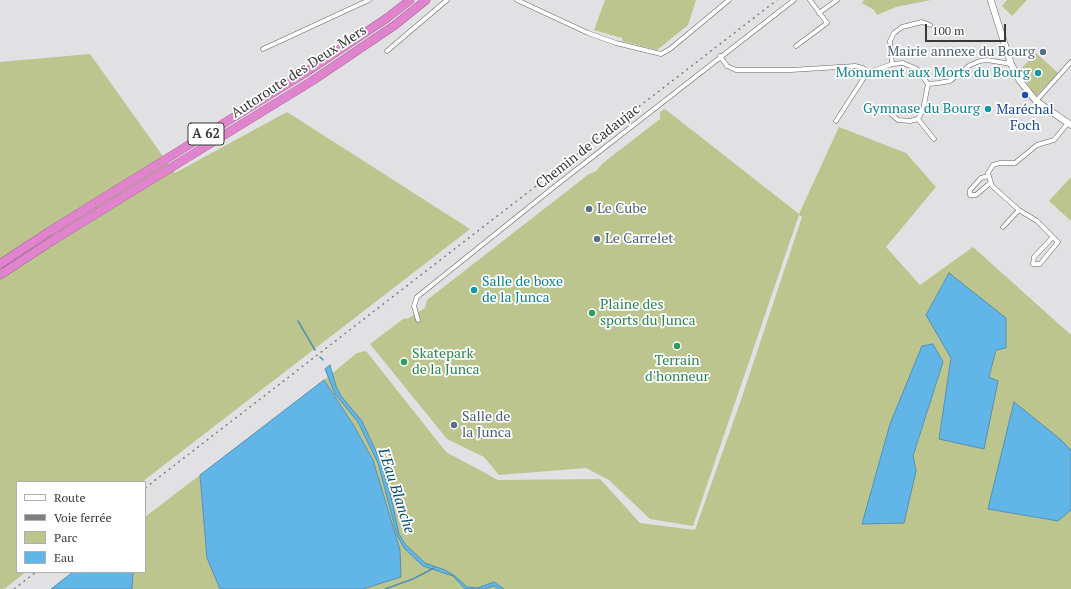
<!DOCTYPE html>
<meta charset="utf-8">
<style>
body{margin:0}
#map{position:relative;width:1071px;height:589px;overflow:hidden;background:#e1e0e2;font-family:"PT Serif",serif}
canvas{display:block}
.legend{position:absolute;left:16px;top:481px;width:130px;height:92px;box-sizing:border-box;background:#fff;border:1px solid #afafb0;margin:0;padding:5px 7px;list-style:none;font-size:12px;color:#383839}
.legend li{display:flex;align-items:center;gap:8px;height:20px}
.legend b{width:20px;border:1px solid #afafb0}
.scale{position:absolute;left:925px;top:24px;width:81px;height:18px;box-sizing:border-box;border:2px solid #383839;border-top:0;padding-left:5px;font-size:12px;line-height:14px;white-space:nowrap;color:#383839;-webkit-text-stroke:3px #fff;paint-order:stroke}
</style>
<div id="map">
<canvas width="1071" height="589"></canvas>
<ul class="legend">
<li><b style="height:5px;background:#fff"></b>Route</li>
<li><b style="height:5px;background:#7f7f80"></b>Voie ferrée</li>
<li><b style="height:11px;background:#bcc58e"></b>Parc</li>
<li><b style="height:11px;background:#62b6e7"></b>Eau</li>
</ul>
<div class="scale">100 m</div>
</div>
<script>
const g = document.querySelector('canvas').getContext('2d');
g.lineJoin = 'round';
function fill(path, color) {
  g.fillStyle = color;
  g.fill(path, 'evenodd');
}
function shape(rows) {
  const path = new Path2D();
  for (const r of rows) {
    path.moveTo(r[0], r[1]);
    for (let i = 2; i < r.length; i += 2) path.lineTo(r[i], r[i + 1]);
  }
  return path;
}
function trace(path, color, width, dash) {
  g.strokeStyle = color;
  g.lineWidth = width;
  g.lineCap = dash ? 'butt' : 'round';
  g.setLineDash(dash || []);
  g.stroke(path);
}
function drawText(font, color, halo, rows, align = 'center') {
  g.font = font + ' "PT Serif",serif';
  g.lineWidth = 3.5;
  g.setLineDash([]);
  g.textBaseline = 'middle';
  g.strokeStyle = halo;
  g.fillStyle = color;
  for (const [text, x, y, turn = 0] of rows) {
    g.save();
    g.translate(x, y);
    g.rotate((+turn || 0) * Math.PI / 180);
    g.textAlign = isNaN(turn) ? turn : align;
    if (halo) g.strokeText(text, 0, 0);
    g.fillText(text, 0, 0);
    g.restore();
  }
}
fill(shape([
 [605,0,696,0,688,25,657,50,622,41,622,38,594,30],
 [864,0,931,0,896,7,877,15,874,10,862,3],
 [1007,0,1027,0,1012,16,1002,6],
 [1036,53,1058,73,1036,96,1019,71],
 [90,54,175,173,287,112,470,229,142,482,17,482,17,572,26,572,4,589,0,589,0,62],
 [665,109,799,214,839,127,906,153,936,187,886,247,920,285,973,247,1071,335,1071,450,1060,439,988,509,1058,521,1071,510,1071,589,363,589,401,577,373,460,354,426,324,380,357,353,366,351,446,452,498,480,600,479,640,523,695,530,740,403,802,217,799,215,693,526,650,519,609,480,586,468,499,475,484,457,447,439,370,344,403,319,409,318,425,308,427,300,589,174,596,171,603,163,660,119,660,112],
 [933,344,943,362,913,457],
 [996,350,989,377,997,381,939,439,951,358],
 [1071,177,1071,221,1049,201],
 [200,475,207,558,220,589,132,589,133,572,145,572,145,517]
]), '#bcc58e');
const water = shape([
 [949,273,1006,318,1006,348,996,350,989,377,998,381,984,449,939,439,951,358,926,315,949,273],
 [933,344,943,362,913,456,916,471,904,523,862,524,890,424,922,346,933,344],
 [330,365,336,386,341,396,362,421,380,460,391,497,399,534,405,544,425,563,445,570,455,576,467,587,477,588,494,582,504,589,499,589,494,586,484,589,465,589,453,576,423,566,404,548,397,535,378,463,358,422,335,394,325,369,330,365],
 [324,380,354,426,373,460,400,550,401,577,363,589,220,589,207,558,200,475,324,380],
 [1014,402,1060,439,1071,450,1071,510,1058,521,988,509,1014,402],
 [73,572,133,572,132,589,51,589,73,572]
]);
fill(water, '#62b6e7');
trace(water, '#5590b3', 1);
trace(shape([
 [298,321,315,350],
 [320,357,323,360],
 [385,589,413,579,434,568]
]), '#5590b3', 1.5);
const minor = shape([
 [517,0,588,33,616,43,661,54,670,49,729,0],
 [819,13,837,0],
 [796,46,827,23,810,0],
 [263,49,369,0],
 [387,51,447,0],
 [720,56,727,66,736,70,791,70,855,66,863,68,867,73,836,121],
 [892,64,890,41,894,33,902,27,922,22,930,25],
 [867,73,892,64,903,63,917,69,928,84,938,83,950,81,970,65,980,61,987,60,1011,64],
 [1036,101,1071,62],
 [891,114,898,120,910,121,918,119,923,110,928,84],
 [918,119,934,139],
 [988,176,981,178,970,190,970,195,976,195,990,183],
 [1003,227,1019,210],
 [1053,237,1034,257,1033,264,1040,264,1058,242,1037,221,1019,210,992,186,988,173,993,165,1000,163,1015,163,1037,145,1054,140,1068,123],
 [418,320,414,306,417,297,554,187,794,0]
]);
const secondary = shape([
 [991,1,1011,64,1020,81,1036,101,1071,125]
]);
const motorway = shape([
 [0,264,50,231,305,73,387,18,410,0],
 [0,275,55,239,312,81,395,25,426,0]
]);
trace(minor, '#646466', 5);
trace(secondary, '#646466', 7);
trace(motorway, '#a56999', 9);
trace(minor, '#fff', 4);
trace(secondary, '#fff', 6);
trace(motorway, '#e084cd', 8);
trace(shape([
 [145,488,777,0],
 [14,589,36,572]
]), '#7f7f80', 1.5, [2, 4]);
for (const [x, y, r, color] of [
 [1043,52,4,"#5c6f8a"],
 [1038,73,4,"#0f9aa8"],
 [1025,95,4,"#1a4fb4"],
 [988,109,4,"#0f9aa8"],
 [589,209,4,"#5c6f8a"],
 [597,239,4,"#5c6f8a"],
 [474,290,4,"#0f9aa8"],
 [592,313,4,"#2e9e5b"],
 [677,346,4,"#2e9e5b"],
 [404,362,4,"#2e9e5b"],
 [454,425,4,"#5c6f8a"]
]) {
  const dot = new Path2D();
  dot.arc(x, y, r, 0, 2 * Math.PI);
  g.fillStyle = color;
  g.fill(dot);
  trace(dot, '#fff', 1.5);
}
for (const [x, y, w] of [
 [206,134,36]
]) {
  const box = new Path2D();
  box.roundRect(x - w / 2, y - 11, w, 22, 3);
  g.fillStyle = '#fff';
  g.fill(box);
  trace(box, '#383839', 1);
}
drawText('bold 13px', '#383839', null, [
 ["A 62",206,134]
]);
drawText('14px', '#4e5e75', '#fff', [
 ["Mairie annexe du Bourg",1035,52,"right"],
 ["Le Cube",597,209],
 ["Le Carrelet",605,239],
 ["Salle de",462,417],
 ["la Junca",462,433]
], 'left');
drawText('14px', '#383839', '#fff', [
 ["Autoroute des Deux Mers",299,72,-33],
 ["Chemin de Cadaujac",588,147,-38]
]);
drawText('14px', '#0d838f', '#fff', [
 ["Monument aux Morts du Bourg",1030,73],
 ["Gymnase du Bourg",980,109],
 ["Salle de boxe",482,282,"left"],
 ["de la Junca",482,298,"left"]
], 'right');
drawText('14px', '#164399', '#fff', [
 ["Maréchal",1025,110],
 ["Foch",1025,126]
]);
drawText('14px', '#27864d', '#fff', [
 ["Plaine des",600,305],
 ["sports du Junca",600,321],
 ["Skatepark",412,354],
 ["de la Junca",412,370],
 ["Terrain",677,361,"center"],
 ["d'honneur",677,377,"center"]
], 'left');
drawText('italic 15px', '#0a4f6f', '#fff', [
 ["L'Eau Blanche",396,491,72]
]);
</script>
